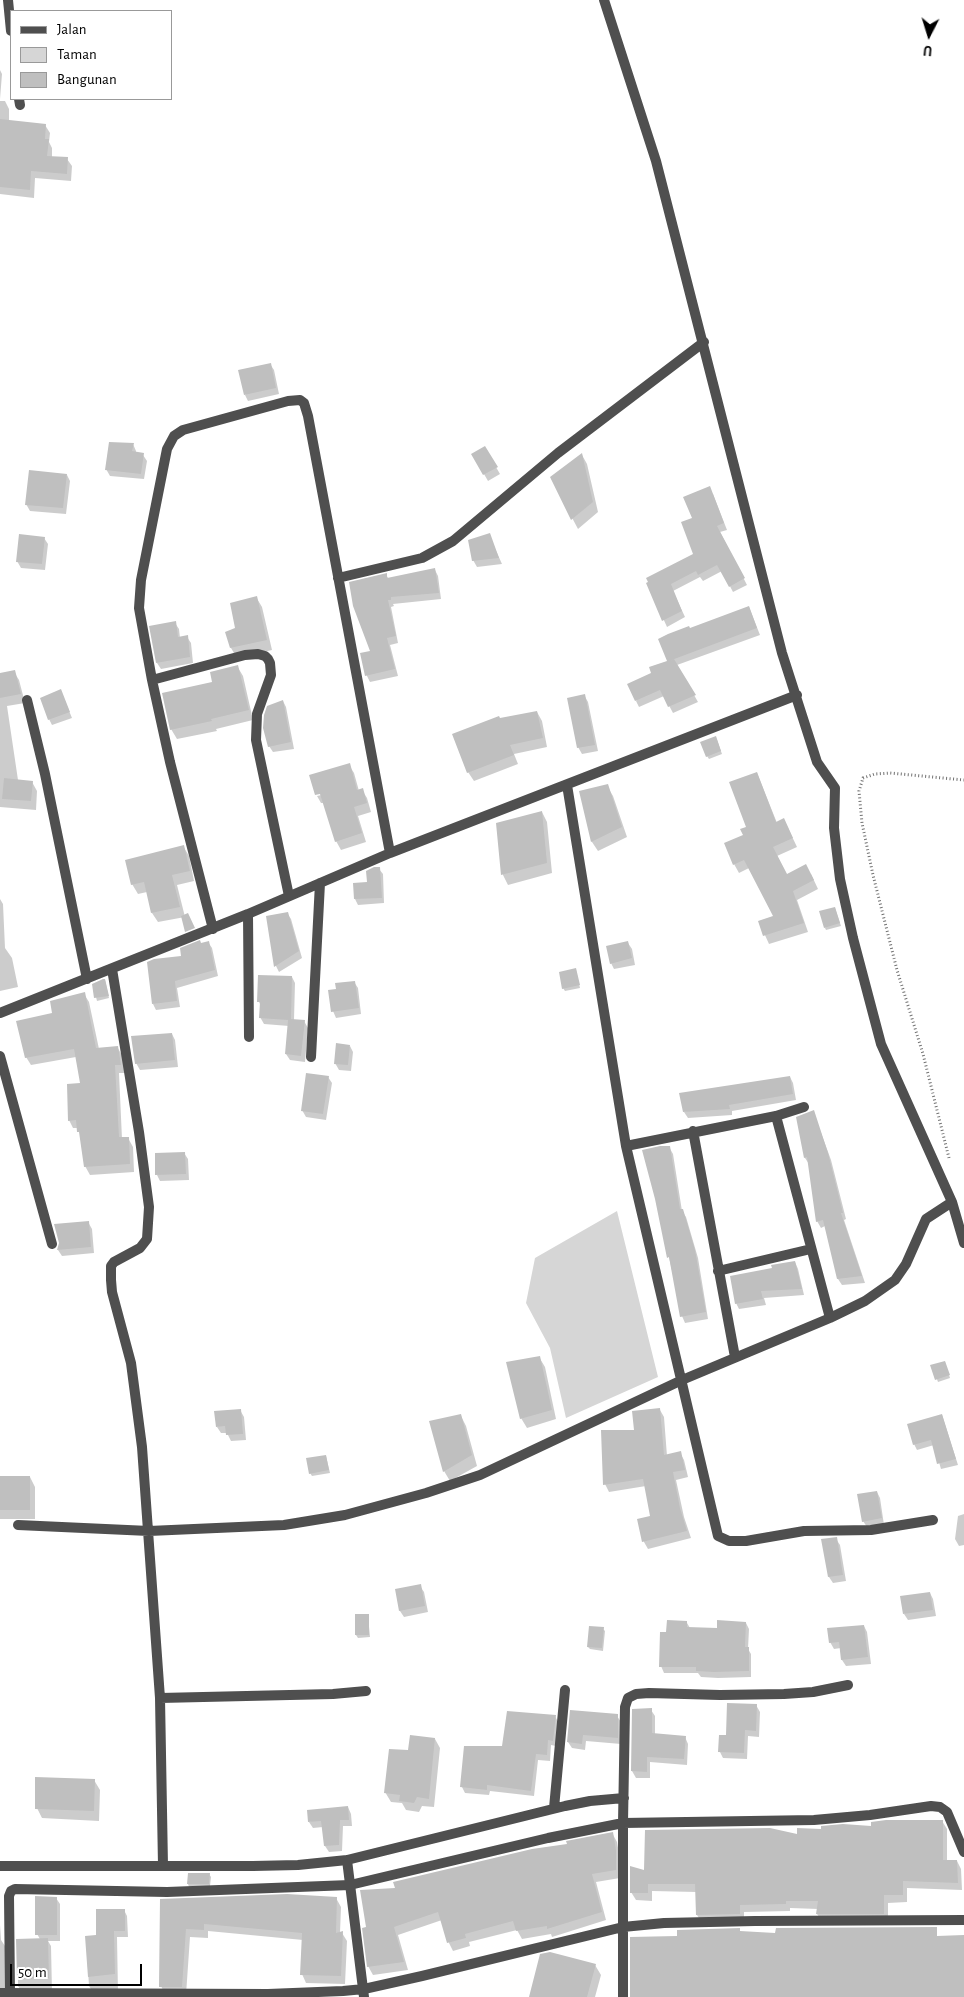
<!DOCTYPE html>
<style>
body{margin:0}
#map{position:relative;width:964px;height:1997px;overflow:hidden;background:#fff;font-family:"Alegreya Sans",sans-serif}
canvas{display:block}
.legend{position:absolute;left:10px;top:10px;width:162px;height:90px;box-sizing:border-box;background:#fff;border:1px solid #999;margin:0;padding:6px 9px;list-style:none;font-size:15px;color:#000}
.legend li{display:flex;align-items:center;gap:10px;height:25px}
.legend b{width:25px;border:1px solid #999}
.north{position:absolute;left:904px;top:10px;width:50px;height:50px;-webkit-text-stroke:4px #fff;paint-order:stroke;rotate:185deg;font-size:14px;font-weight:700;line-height:20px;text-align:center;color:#000}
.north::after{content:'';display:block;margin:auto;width:18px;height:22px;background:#000;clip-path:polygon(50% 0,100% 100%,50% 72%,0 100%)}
.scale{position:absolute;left:10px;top:1964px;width:132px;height:22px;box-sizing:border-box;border:2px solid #000;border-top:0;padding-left:6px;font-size:15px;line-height:18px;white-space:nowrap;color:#000;-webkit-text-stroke:4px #fff;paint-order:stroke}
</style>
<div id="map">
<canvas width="964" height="1997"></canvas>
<ul class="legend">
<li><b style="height:6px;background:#4f4f4f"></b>Jalan</li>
<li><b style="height:14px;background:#d6d6d6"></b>Taman</li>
<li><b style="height:14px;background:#bfbfbf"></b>Bangunan</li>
</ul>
<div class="north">U</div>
<div class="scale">50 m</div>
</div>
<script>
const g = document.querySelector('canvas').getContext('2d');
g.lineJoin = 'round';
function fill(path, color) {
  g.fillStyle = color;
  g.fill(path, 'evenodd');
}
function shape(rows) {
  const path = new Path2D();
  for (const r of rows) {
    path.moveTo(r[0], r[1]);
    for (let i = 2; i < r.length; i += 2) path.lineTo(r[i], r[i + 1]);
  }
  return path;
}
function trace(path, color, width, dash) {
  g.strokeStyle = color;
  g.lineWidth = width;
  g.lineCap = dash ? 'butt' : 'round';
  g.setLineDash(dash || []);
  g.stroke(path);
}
fill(shape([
 [617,1211,658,1377,566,1418,550,1348,526,1303,535,1258]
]), '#d6d6d6');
fill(shape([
 [0,70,2,74,0,99],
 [0,101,5,101,9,109,9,121,45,125,50,133,49,142,52,148,52,157,67,159,72,166,71,181,35,178,34,198,0,194],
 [270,364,274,370,279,394,248,401,245,395],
 [133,444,136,451,136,453,143,455,147,461,144,479,110,476,106,469],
 [485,448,500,474,488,481,473,455],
 [582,455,587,464,598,512,578,529,551,478],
 [67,475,70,481,66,514,30,511,26,504],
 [713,494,727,530,720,532,747,585,733,592,722,571,703,581,700,577,673,591,685,617,667,627,647,583,694,555,694,519],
 [489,535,502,564,477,567,473,560],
 [44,538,48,544,45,570,21,568,17,561],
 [435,570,438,576,441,599,393,604,394,606,391,607,398,643,390,645,398,676,370,682,367,676,361,654,371,652,386,575,389,579],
 [256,597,262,607,272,650,237,658,231,648,227,632,236,629],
 [749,607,760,635,677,665,698,702,673,713,664,696,639,707,636,701,653,673,669,662,690,629],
 [175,623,179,629,180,638,187,637,191,643,193,663,161,669,157,663],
 [237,666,243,676,253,720,216,729,217,731,177,739,171,729,213,683],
 [14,672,19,680,25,703,7,706,18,780,32,782,37,791,36,810,0,807,0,674],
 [61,691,72,718,52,725,49,719],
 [584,695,588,702,598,751,582,754,578,747],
 [283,701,286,707,294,749,273,752,269,746],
 [537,712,542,721,547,747,514,754,518,764,474,781,468,772,500,719],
 [717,740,722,754,709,759,707,756],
 [349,765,354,773,359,791,362,790,367,798,371,812,358,816,366,842,341,850,336,841,324,803,321,803,317,796,326,794],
 [757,773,777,823,788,828,797,847,777,856,787,875,811,874,818,889,797,900,808,932,769,944,759,922,775,917,749,868,739,873,734,864,748,828],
 [607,786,613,796,627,837,598,851,592,842,581,792],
 [542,812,547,822,552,873,508,885,503,875,497,824],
 [183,846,189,856,194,881,177,885,185,917,158,922,152,913,147,892,138,894,132,884],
 [379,869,383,874,384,903,358,905,355,899],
 [0,899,3,904,5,948,12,958,18,987,0,991],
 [835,908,841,926,826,930,825,928],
 [287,913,291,919,302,958,279,972,276,966,268,917],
 [208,942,212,948,218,976,177,988,180,1007,156,1010,153,1004,183,957,201,944],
 [628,943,632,949,635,965,614,969,611,963],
 [576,970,580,988,565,991,563,988],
 [292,977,295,983,294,1020,304,1021,308,1028,305,1062,290,1060,286,1054,289,1026,264,1024,260,1017,261,1006,259,1002],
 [105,980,109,998,97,1001,93,985],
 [354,982,358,988,361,1014,336,1018,333,1011,338,990],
 [84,994,89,1002,99,1049,117,1047,122,1055,125,1073,119,1073,122,1139,128,1138,133,1147,134,1172,90,1175,85,1166,82,1138,78,1128,73,1128,69,1120,81,1084,76,1057,31,1065,26,1057,54,1014],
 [172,1034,175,1040,178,1067,140,1070,136,1063],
 [350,1046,353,1052,351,1071,339,1070,335,1063],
 [328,1077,332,1083,326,1120,306,1117,302,1110],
 [790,1077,793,1083,796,1100,732,1111,732,1115,688,1118,684,1112],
 [813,1111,831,1160,846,1219,844,1220,865,1283,842,1285,838,1279,825,1226,821,1228,817,1221,809,1164,805,1158,797,1118],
 [669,1147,673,1154,682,1211,686,1217,698,1258,708,1319,685,1323,682,1316,656,1198],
 [184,1153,188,1159,189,1180,160,1181,157,1175],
 [88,1222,92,1229,94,1253,62,1256,58,1250],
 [795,1262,798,1269,804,1295,764,1298,766,1305,739,1309,736,1303,774,1269],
 [539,1357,545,1367,556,1419,527,1428,521,1418],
 [945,1362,950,1378,938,1382,932,1366],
 [240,1410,244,1417,246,1440,231,1441,227,1433,221,1433,217,1427],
 [660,1410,664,1417,667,1456,680,1453,684,1460,688,1477,676,1480,684,1517,691,1538,648,1549,644,1542,638,1520,652,1517,646,1486,609,1492,605,1484,635,1431],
 [942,1415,958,1465,941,1469,934,1445,917,1450,914,1444],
 [461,1416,466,1426,477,1466,450,1481,444,1471],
 [326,1456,330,1473,312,1476,310,1473],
 [0,1477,30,1477,35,1487,35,1519,0,1519],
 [877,1492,880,1498,884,1525,867,1527,863,1521],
 [964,1514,964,1545,959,1546,955,1539,958,1516],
 [836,1539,840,1545,846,1581,833,1583,829,1577,823,1540],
 [420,1586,424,1592,428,1612,404,1617,400,1611,396,1590],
 [930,1593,933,1599,936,1616,908,1620,904,1614],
 [368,1616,370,1637,358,1638,356,1635],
 [687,1623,690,1628,718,1630,746,1623,749,1629,748,1649,751,1654,751,1677,718,1678,701,1677,698,1673,664,1673,661,1666,667,1633],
 [864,1626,867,1632,871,1664,846,1666,842,1660,841,1648,834,1649,830,1642],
 [603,1629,605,1631,603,1651,590,1649,588,1647],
 [756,1705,760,1712,759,1737,748,1736,747,1759,723,1758,720,1752,727,1736],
 [633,1710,651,1710,655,1716,655,1735,685,1737,688,1744,687,1765,650,1762,650,1778,636,1778,632,1771],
 [555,1716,558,1722,556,1746,551,1745,550,1761,538,1760,534,1796,490,1791,489,1795,465,1793,462,1787,503,1748],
 [617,1716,621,1722,621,1744,586,1741,585,1750,572,1748,568,1742],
 [435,1739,440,1748,434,1807,422,1806,419,1812,406,1810,402,1803,391,1802,385,1792,409,1751],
 [94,1780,100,1790,99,1821,42,1818,37,1808],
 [348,1807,351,1814,352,1826,343,1826,342,1851,329,1852,325,1846,323,1827,313,1828,309,1822],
 [942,1821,947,1829,947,1862,957,1861,961,1869,962,1890,907,1888,907,1902,888,1903,888,1921,822,1921,817,1914,818,1909,790,1908,790,1911,744,1912,744,1922,702,1923,697,1915,696,1892,652,1891,652,1901,636,1900,631,1892,645,1872,798,1836,823,1831],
 [612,1833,617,1842,620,1859,620,1878,596,1882,606,1920,552,1937,551,1934,522,1939,517,1930,469,1942,470,1946,453,1951,449,1943,442,1920,398,1935,408,1970,373,1975,368,1966,367,1928,397,1889],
 [189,1874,209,1874,211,1877,210,1886,189,1887,188,1884],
 [56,1898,60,1904,60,1941,48,1941,51,1946,52,1992,22,1992,18,1986,18,1940,40,1939,37,1934],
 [336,1898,341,1907,340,1933,342,1933,347,1941,345,1984,306,1983,302,1974,303,1940,208,1931,208,1938,190,1937,186,1995,165,1994,161,1986,161,1900],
 [124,1910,127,1916,128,1937,117,1937,118,1993,93,1992,89,1986,86,1937,97,1936],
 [0,1925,1,1940,7,1949,7,1995,0,1997],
 [595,1965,601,1975,595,1997,530,1997]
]), '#0003');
fill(shape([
 [0,119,46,124,45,139,49,139,47,156,68,157,67,174,31,171,30,190,0,187],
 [271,363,276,388,244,395,238,370],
 [109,442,134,443,132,451,144,453,141,474,105,470],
 [485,446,498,467,483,475,471,454],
 [582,453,593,502,571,520,550,477],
 [29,470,67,474,63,508,25,505],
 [710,486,724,523,717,526,745,578,729,587,717,565,698,575,696,571,671,584,682,611,662,621,646,583,648,582,646,578,693,554,681,522,692,518,683,497],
 [490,533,499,558,472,561,468,540],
 [19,534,45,537,42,564,16,562],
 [435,568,439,593,391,597,391,600,388,600,396,636,387,638,395,669,365,676,360,653,370,651,353,606,349,582,387,573,387,578],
 [257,596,267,640,230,648,225,632,235,628,230,603],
 [749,606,757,628,669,661,674,659,696,695,668,707,660,690,635,701,627,684,651,673,649,667,667,661,658,639,668,634,689,626,690,628],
 [176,621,178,637,188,635,190,657,156,663,149,626],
 [238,665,249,710,211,719,212,721,170,730,162,693,212,682,210,672],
 [15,670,21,694,0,698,0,673],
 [61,689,70,712,48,720,40,698],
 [585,694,595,745,577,748,567,698],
 [283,700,291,742,268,747,263,728,264,715,267,706],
 [537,711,543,738,510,745,514,755,467,773,452,734,499,716,500,718],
 [716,736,721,751,706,757,700,742],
 [350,763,357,790,363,788,367,803,354,807,362,833,335,842,320,794,315,795,309,775],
 [757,772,776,822,784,818,793,838,773,847,787,874,806,864,814,880,793,891,804,923,763,936,758,921,773,916,744,860,733,865,724,843,743,835,740,829,746,827,729,782],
 [4,778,33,781,31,801,2,799],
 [608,784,622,827,591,842,579,791],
 [542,811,547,863,501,875,496,823],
 [184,845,190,871,172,875,180,907,151,913,144,882,131,885,125,860],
 [374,867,380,867,382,898,354,899,353,883,367,882,366,871],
 [835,907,840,923,824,928,819,911],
 [288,912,299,951,274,967,266,916],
 [188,913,195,928,185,932,181,916],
 [200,940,201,943,209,941,215,970,175,981,177,1001,152,1004,147,962,154,959,181,956,180,948],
 [628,941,632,958,610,964,606,946],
 [576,968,580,985,562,989,559,972],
 [258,975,292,976,291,1019,305,1020,301,1056,285,1054,288,1020,259,1018,260,1002,257,1002],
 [103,979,105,979,109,996,94,998,92,984],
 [355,981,359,1008,331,1012,328,990,336,989,335,983],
 [85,992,96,1048,118,1046,121,1065,115,1065,119,1137,129,1137,130,1164,84,1167,79,1132,77,1132,76,1120,68,1121,67,1084,80,1083,74,1049,25,1058,16,1021,52,1013,50,1001],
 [172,1033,175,1060,135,1064,131,1036],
 [336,1043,350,1045,348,1065,334,1064],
 [306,1073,329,1076,323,1114,301,1111],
 [790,1076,793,1094,729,1105,730,1109,683,1112,679,1093],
 [814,1110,828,1153,843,1213,841,1213,862,1276,837,1279,823,1220,816,1222,807,1157,804,1158,796,1117],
 [660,1146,670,1146,680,1209,683,1209,695,1250,706,1312,680,1317,669,1257,667,1258,655,1199,642,1150],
 [185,1152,186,1174,155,1175,155,1153],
 [89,1221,91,1247,57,1250,59,1243,54,1224],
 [795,1261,802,1289,761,1291,763,1299,735,1304,730,1276,772,1268,771,1265],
 [540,1356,552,1410,520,1419,506,1362],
 [945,1361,950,1375,935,1380,930,1365],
 [660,1408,664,1455,681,1451,685,1470,673,1472,680,1508,687,1531,642,1542,637,1519,650,1516,643,1479,603,1485,601,1430,634,1430,632,1411],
 [241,1409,243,1434,226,1435,225,1426,216,1427,214,1411],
 [461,1414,472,1455,443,1472,429,1421],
 [942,1414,956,1459,937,1464,931,1440,913,1445,907,1424],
 [326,1455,329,1470,309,1474,306,1458],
 [0,1476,30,1476,30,1510,0,1510],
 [877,1491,882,1518,862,1522,857,1494],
 [837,1537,843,1575,828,1577,821,1539],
 [421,1584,425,1606,399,1611,395,1589],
 [930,1592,933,1610,903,1614,900,1596],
 [355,1614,369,1614,369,1635,355,1635],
 [667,1620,687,1621,687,1627,717,1628,717,1620,746,1622,745,1647,749,1647,749,1671,714,1672,696,1671,696,1667,659,1667,660,1632,666,1632],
 [864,1625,868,1657,841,1660,839,1642,829,1643,827,1628],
 [589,1626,604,1627,602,1648,587,1647],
 [727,1703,757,1704,756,1731,745,1730,744,1753,718,1752,719,1735,726,1735],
 [652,1708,652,1733,686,1736,684,1759,647,1757,647,1772,631,1771,632,1709],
 [570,1710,618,1714,618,1738,583,1735,582,1744,567,1742],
 [507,1711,556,1715,553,1741,548,1740,547,1755,536,1754,531,1791,487,1785,487,1790,460,1787,464,1746,502,1746],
 [410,1735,435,1738,429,1799,417,1797,414,1803,399,1801,400,1795,384,1793,389,1749,408,1750],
 [35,1777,95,1779,94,1811,35,1809],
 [348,1806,349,1820,340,1820,339,1845,324,1846,321,1821,308,1822,307,1810],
 [886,1820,943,1820,943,1860,957,1860,958,1883,903,1881,903,1895,884,1895,884,1914,816,1914,818,1901,786,1901,786,1904,740,1905,740,1914,696,1915,695,1884,648,1884,648,1893,630,1893,630,1866,644,1870,645,1830,770,1828,797,1834,797,1828,821,1829,821,1826,843,1824,871,1826,871,1822],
 [613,1832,616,1850,616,1870,592,1874,602,1912,547,1929,547,1926,516,1931,513,1921,465,1934,466,1938,447,1943,438,1912,394,1927,404,1962,367,1967,362,1928,366,1927,360,1890,395,1888,393,1882,532,1849,567,1844,566,1841],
 [188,1873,210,1873,209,1884,187,1884],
 [287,1894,337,1897,336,1933,343,1931,341,1976,300,1975,302,1933,204,1924,204,1930,186,1929,182,1987,159,1987,160,1899],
 [35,1896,57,1897,57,1935,35,1935],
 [96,1909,125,1909,125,1931,114,1931,115,1974,88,1977,85,1936,96,1935],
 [937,1927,937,1936,964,1935,964,1997,630,1997,630,1937,677,1936,677,1930,740,1928,740,1931,775,1933,776,1928],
 [48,1938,49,1978,17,1979,16,1939],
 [550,1952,596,1964,587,1997,529,1997,540,1954]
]), '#bfbfbf');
trace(shape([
 [949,1158,923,1054,897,970,873,875,862,823,859,791,863,778,875,774,890,773,964,780]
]), '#717171', 3, [1, 2.5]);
trace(shape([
 [8,0,11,31],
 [19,99,20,105]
]), '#4f4f4f', 10);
trace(shape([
 [604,0,656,161,782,653,817,762,835,788,834,828,840,879,853,938,881,1044,952,1202,964,1243],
 [338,578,422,558,453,541,558,453,704,342],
 [152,680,245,655,258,654,265,656,268,659,270,663,271,675,257,714,256,740,289,896],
 [27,700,45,774,87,979],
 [567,785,626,1146,718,1536,729,1541,746,1541,804,1531,871,1530,933,1520],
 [248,914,249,1037],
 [213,929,170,762,152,680,139,608,141,580,167,449,174,436,183,430,288,401,300,400,304,403,308,416,390,853],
 [112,969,139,1132,149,1207,147,1239,140,1248,114,1262,111,1266,111,1280,112,1292,131,1363,142,1447,160,1698,163,1866],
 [0,1013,248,914,390,853,797,695],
 [0,1056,52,1244],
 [311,1057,320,883],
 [776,1116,830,1318],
 [693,1131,735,1357],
 [626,1146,776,1116,804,1107],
 [718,1271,811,1249],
 [18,1525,149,1531,284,1525,345,1515,426,1493,480,1475,682,1380,830,1318,865,1301,895,1280,906,1264,926,1219,952,1202],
 [160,1698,333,1694,366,1691],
 [554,1808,565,1690],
 [347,1860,364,1997],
 [0,1866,253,1866,298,1865,347,1860,565,1806,590,1801,624,1798],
 [0,1993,268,1994,343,1991,364,1989,422,1976,623,1927,664,1923,755,1921,964,1920],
 [10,1993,9,1896,11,1891,15,1889,167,1892,350,1885,548,1838,623,1823,814,1820,870,1815,931,1806,940,1807,947,1812,964,1852],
 [623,1997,623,1823,625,1707,628,1698,636,1694,649,1693,720,1695,784,1694,813,1692,848,1685]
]), '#4f4f4f', 10);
</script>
